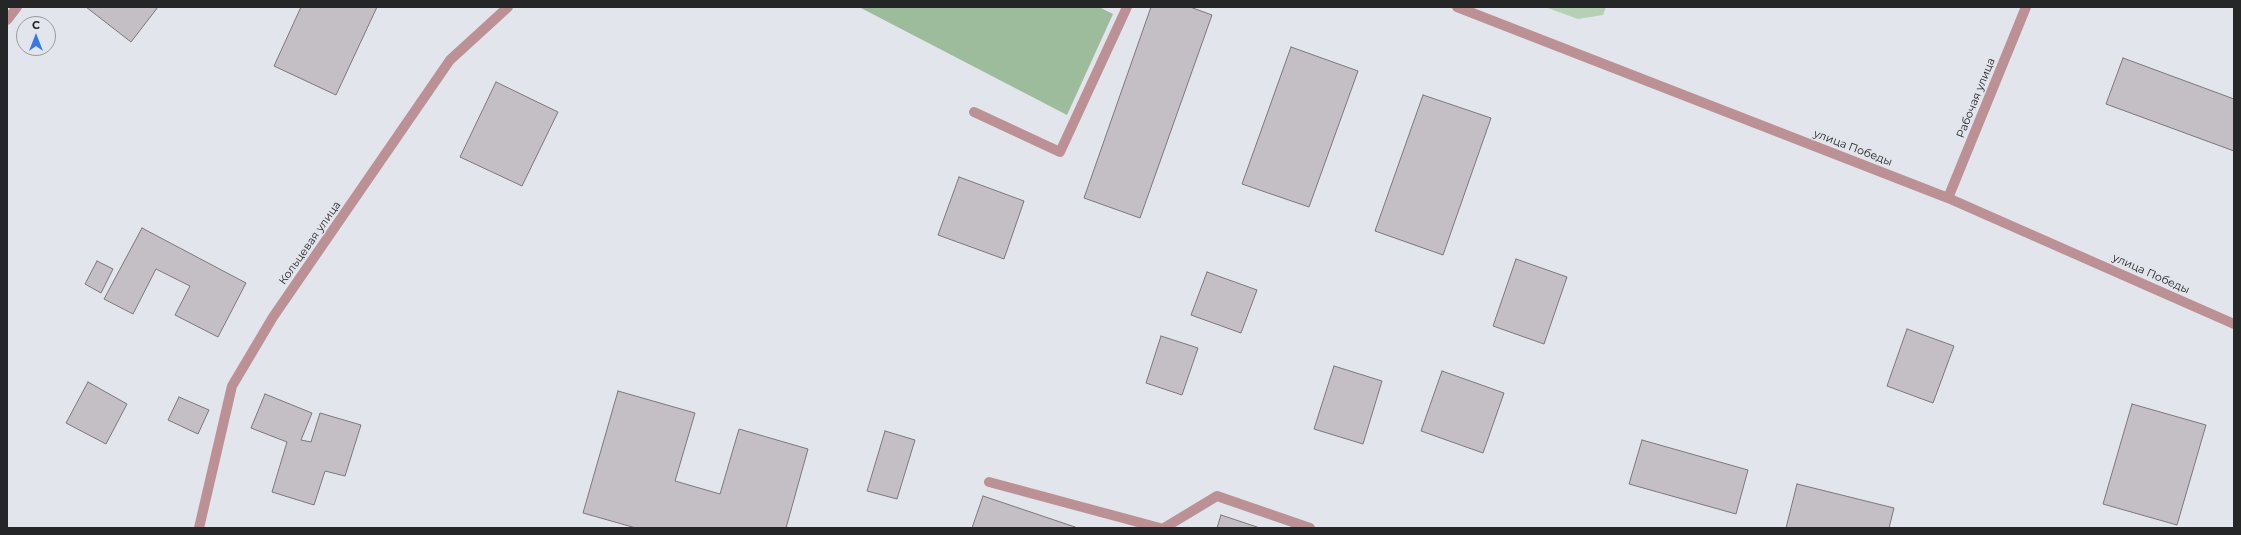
<!DOCTYPE html>
<meta charset="utf-8">
<style>
body{margin:0}
#map{position:relative;width:2241px;height:535px;overflow:hidden;background:#e2e5eb;font-family:Montserrat,sans-serif}
canvas{display:block}
.frame{position:absolute;inset:0;border:8px solid #242628;pointer-events:none}
.north{position:absolute;left:16px;top:16px;width:40px;height:40px;box-sizing:border-box;background:#e2e5eb;border:1px solid #96999d;border-radius:50%;rotate:0deg;font-size:11px;font-weight:700;line-height:16px;text-align:center;color:#242628}
.north::after{content:'';display:block;margin:auto;width:14px;height:18px;background:#337ae7;clip-path:polygon(50% 0,100% 100%,50% 72%,0 100%)}
</style>
<div id="map">
<canvas width="2241" height="535"></canvas>
<div class="frame"></div>
<div class="north">С</div>
</div>
<script>
const g = document.querySelector('canvas').getContext('2d');
g.lineJoin = 'round';
function fill(path, color) {
  g.fillStyle = color;
  g.fill(path, 'evenodd');
}
function shape(rows) {
  const path = new Path2D();
  for (const r of rows) {
    path.moveTo(r[0], r[1]);
    for (let i = 2; i < r.length; i += 2) path.lineTo(r[i], r[i + 1]);
  }
  return path;
}
function trace(path, color, width, dash) {
  g.strokeStyle = color;
  g.lineWidth = width;
  g.lineCap = dash ? 'butt' : 'round';
  g.setLineDash(dash || []);
  g.stroke(path);
}
function drawText(font, color, halo, rows, align = 'center') {
  g.font = font + ' Montserrat,sans-serif';
  g.lineWidth = 3;
  g.setLineDash([]);
  g.textBaseline = 'middle';
  g.strokeStyle = halo;
  g.fillStyle = color;
  for (const [text, x, y, turn = 0] of rows) {
    g.save();
    g.translate(x, y);
    g.rotate((+turn || 0) * Math.PI / 180);
    g.textAlign = isNaN(turn) ? turn : align;
    if (halo) g.strokeText(text, 0, 0);
    g.fillText(text, 0, 0);
    g.restore();
  }
}
fill(shape([
 [1545,7,1606,7,1603,15,1578,19]
]), '#b5d0b4');
fill(shape([
 [859,7,1099,7,1113,14,1067,115]
]), '#9dbc9c');
const building = shape([
 [86,7,158,7,131,42,86,7],
 [301,7,377,7,336,95,274,66,301,7],
 [1151,7,1190,7,1212,15,1140,218,1084,198,1151,7],
 [1291,47,1358,71,1309,207,1242,184,1291,47],
 [2123,58,2234,99,2234,151,2106,104,2123,58],
 [496,82,558,112,522,186,460,157,496,82],
 [1423,95,1491,118,1443,255,1375,231,1423,95],
 [959,177,1024,201,1004,259,938,235,959,177],
 [142,228,246,283,218,337,175,315,190,286,156,269,133,314,104,299,142,228],
 [1516,259,1567,277,1544,344,1493,326,1516,259],
 [97,261,113,269,101,293,85,284,97,261],
 [1207,272,1257,290,1241,333,1191,315,1207,272],
 [1907,329,1954,346,1933,403,1887,386,1907,329],
 [1161,336,1198,348,1182,395,1146,383,1161,336],
 [1334,366,1382,381,1363,444,1314,429,1334,366],
 [1442,371,1504,393,1483,453,1421,431,1442,371],
 [88,382,127,404,106,444,66,423,88,382],
 [618,391,695,413,675,481,720,494,739,429,808,449,786,528,636,528,583,513,618,391],
 [265,394,312,413,301,440,311,442,320,413,361,425,345,476,325,471,314,505,272,492,287,442,251,428,265,394],
 [179,397,209,410,198,434,168,420,179,397],
 [2132,404,2206,425,2177,525,2103,504,2132,404],
 [885,431,915,440,897,499,867,491,885,431],
 [1642,440,1748,470,1736,514,1629,484,1642,440],
 [1797,484,1894,508,1889,528,1786,528,1797,484],
 [983,496,1078,528,972,528,983,496],
 [1221,515,1260,528,1217,528,1221,515]
]);
fill(building, '#c3bfc4');
trace(building, '#7b777c', 1);
trace(shape([
 [1457,7,1948,198,2234,324],
 [7,20,17,7],
 [974,112,1060,152,1127,7],
 [1948,198,2026,7],
 [989,482,1160,528],
 [199,528,232,386,273,317,450,60,508,7],
 [1164,528,1217,496,1310,528]
]), '#bc9195', 10);
drawText('11px', '#242628', '#e2e5eb', [
 ["Рабочая улица",1976,98,-68],
 ["улица Победы",1853,148,21],
 ["Кольцевая улица",310,243,-55],
 ["улица Победы",2151,274,24]
]);
</script>
